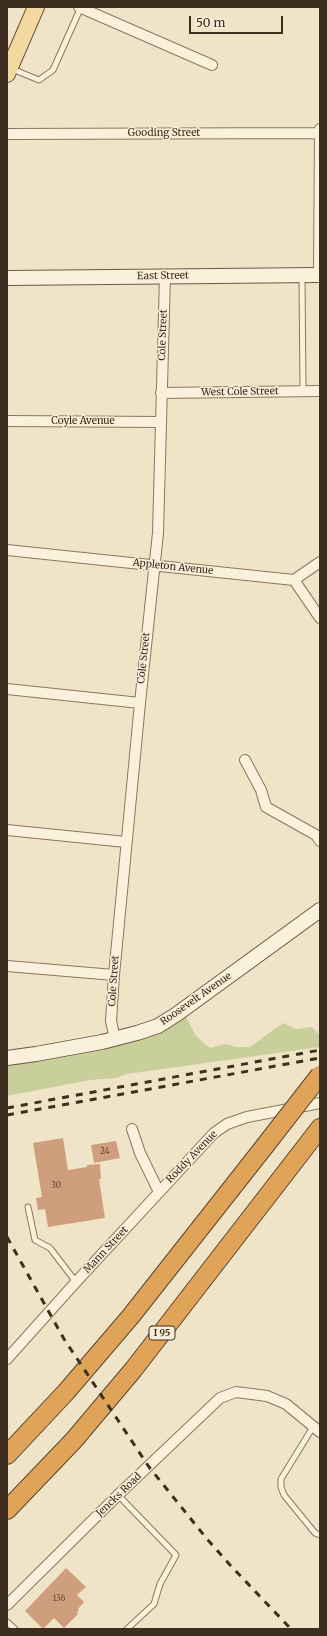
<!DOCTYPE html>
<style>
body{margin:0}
#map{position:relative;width:327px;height:1636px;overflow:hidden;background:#f0e4c8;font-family:Merriweather,serif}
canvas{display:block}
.frame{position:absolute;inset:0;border:8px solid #3d2e20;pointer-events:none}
.scale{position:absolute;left:189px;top:16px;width:94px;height:18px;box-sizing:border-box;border:2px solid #3d2e20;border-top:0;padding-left:5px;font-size:12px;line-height:14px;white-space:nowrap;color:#3d2e20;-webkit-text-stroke:3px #f7eed8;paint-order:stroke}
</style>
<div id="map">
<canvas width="327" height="1636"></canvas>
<div class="frame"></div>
<div class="scale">50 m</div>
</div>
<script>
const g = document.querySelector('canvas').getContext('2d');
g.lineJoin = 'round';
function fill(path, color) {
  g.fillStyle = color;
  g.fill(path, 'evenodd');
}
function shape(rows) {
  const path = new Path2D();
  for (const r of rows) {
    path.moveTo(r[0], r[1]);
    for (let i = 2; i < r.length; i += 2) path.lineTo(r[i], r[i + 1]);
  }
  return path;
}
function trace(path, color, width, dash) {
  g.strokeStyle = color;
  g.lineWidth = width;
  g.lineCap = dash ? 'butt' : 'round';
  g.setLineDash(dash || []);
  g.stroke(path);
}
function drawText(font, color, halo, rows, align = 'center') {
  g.font = font + ' Merriweather,serif';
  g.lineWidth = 3;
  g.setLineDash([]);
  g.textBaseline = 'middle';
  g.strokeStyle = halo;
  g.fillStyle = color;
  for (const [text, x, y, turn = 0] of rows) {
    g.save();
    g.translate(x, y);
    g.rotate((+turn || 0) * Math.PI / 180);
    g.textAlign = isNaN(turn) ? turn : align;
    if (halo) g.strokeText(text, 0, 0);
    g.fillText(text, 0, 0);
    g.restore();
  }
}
fill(shape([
 [181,1007,196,1036,210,1048,226,1044,236,1047,250,1047,283,1023,296,1029,312,1027,320,1036,320,1047,127,1074,116,1078,90,1080,7,1096,7,1051,110,1035,154,1021]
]), '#c9cf9b');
fill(shape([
 [63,1138,68,1170,87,1167,87,1165,100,1164,101,1179,99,1179,105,1218,48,1227,45,1209,38,1210,36,1198,42,1197,33,1143],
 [116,1141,120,1158,94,1163,91,1145],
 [66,1568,86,1587,77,1595,84,1602,78,1609,79,1610,77,1613,78,1614,64,1628,54,1618,43,1629,25,1611]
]), '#cf9f7d');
const lane = shape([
 [12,69,39,80,53,70,81,7],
 [302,276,303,391],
 [28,1207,35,1240,50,1248,76,1282],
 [313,1427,281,1479,281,1487,284,1495,315,1533,320,1535],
 [118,1495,176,1555,160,1584,154,1604,127,1629],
 [7,1622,15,1629]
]);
const street = shape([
 [79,7,212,65],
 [7,134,320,133],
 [319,275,320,129],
 [161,393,320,391],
 [7,421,160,422],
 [7,550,294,580,320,618],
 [294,580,320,562],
 [7,689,140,703],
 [245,760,261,790,266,807,316,835,320,841],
 [7,830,126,842],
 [7,966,114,975],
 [115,1039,111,1021,114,975,140,703,158,533,165,276],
 [132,1129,140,1153,159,1192],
 [7,1359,76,1282,214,1133,227,1124,247,1117,320,1103],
 [7,1605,118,1495,220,1398,236,1392,267,1396,286,1404,320,1432]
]);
const secondary = shape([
 [7,278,320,275],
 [7,1058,36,1054,102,1042,137,1033,158,1026,177,1014,320,910]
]);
const primary = shape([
 [7,74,36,7]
]);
const highway = shape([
 [7,1455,66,1392,131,1316,264,1147],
 [7,1510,74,1440,133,1370,320,1128]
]);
trace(lane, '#8d765c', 7);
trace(street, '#8d765c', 12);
trace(secondary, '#6f573f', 16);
trace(primary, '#5b4430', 18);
trace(highway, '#5b4430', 20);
trace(lane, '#faf1dc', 5);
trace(street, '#faf1dc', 10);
trace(secondary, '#faf1dc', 14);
trace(primary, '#f3d9a0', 16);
trace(highway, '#e0a458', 18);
trace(shape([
 [7,1108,320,1050],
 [7,1115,320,1058],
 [7,1237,64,1339,149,1467,207,1539,231,1566,291,1629]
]), '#3d2e20', 3, [7, 7]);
const highwayBridge = shape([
 [264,1147,320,1075]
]);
trace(highwayBridge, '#5b4430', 20, []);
trace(highwayBridge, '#e0a458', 18);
drawText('8px', '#624a37', null, [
 ["24",105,1152],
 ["30",56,1186],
 ["136",59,1599]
]);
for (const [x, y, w] of [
 [162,1333,26]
]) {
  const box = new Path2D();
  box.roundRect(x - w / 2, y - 7, w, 14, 3);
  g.fillStyle = '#f7eed8';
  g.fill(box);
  trace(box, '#3d2e20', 1);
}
drawText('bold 9px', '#3d2e20', null, [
 ["I 95",162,1333]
]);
drawText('10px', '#3d2e20', '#f7eed8', [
 ["Gooding Street",164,133],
 ["East Street",163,276,-1],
 ["Cole Street",163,335,-88],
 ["West Cole Street",240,392,-1],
 ["Coyle Avenue",83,421],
 ["Appleton Avenue",173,567,6],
 ["Cole Street",144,658,-84],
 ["Cole Street",114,981,-86],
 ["Roosevelt Avenue",196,999,-35],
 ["Roddy Avenue",192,1157,-46],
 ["Mann Street",106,1250,-47],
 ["Jencks Road",119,1495,-44]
]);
</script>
